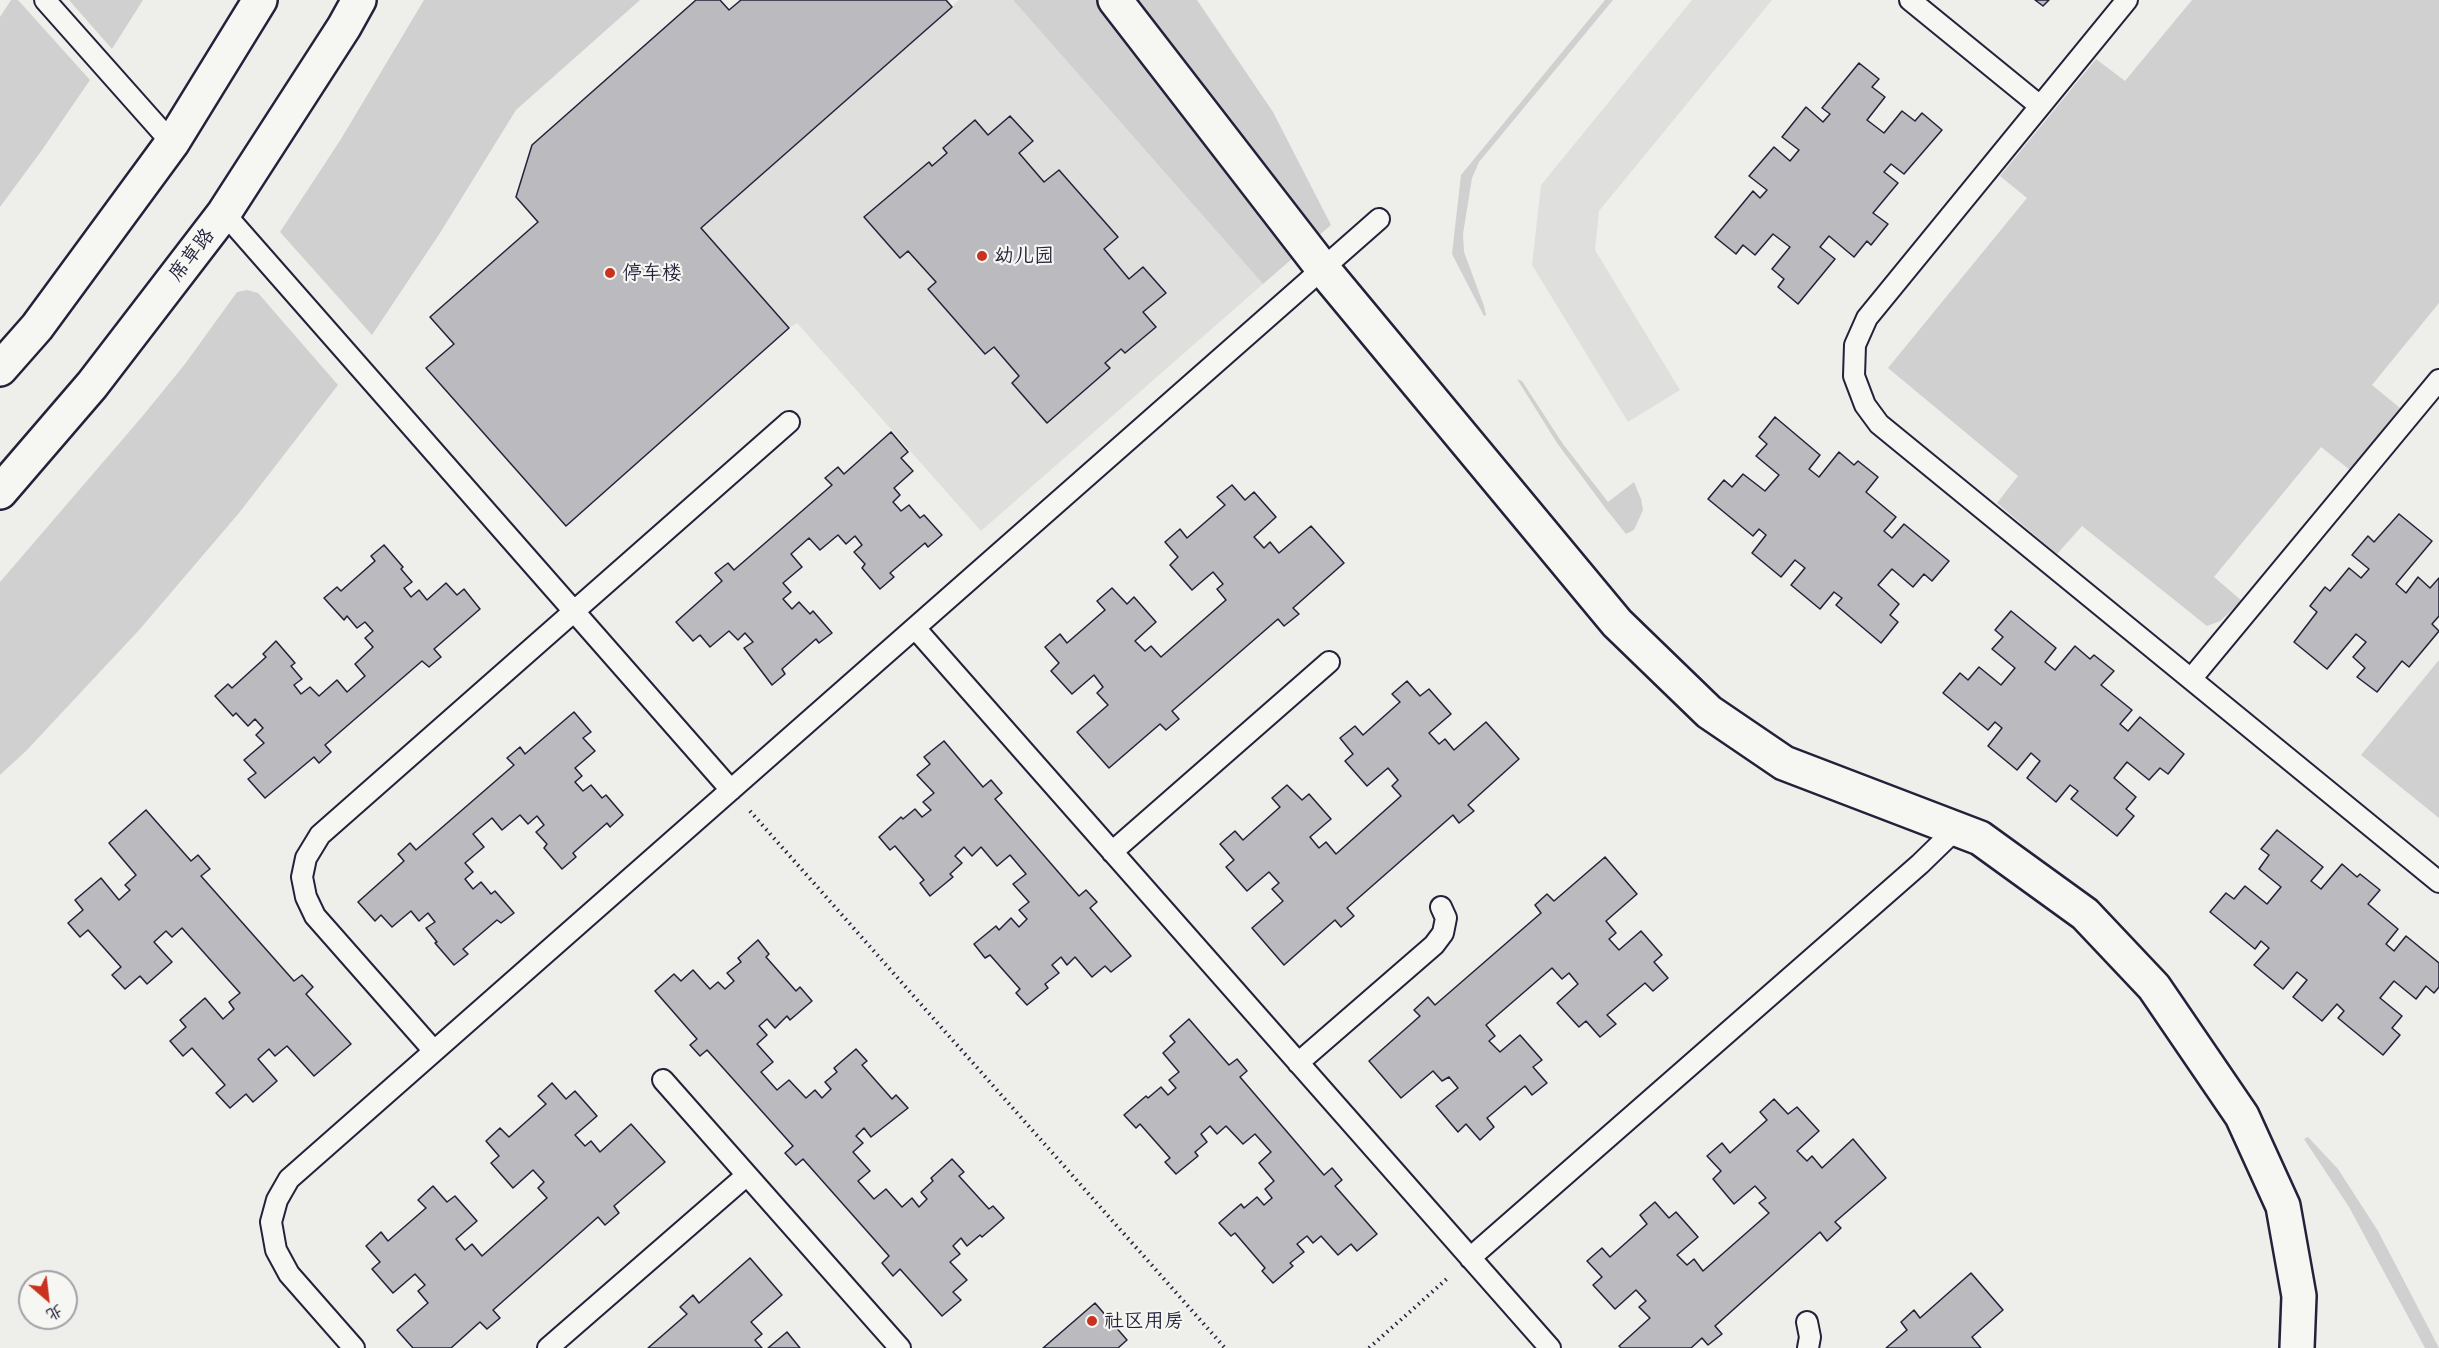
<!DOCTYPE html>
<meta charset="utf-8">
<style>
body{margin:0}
#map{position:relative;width:2439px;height:1348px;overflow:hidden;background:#eeeeeb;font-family:"Playpen Sans","LXGW WenKai TC",sans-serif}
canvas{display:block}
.north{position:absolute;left:18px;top:1270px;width:60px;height:60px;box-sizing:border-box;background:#f6f6f2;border:2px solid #a1a1a9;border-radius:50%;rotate:152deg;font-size:16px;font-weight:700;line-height:24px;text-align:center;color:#22223b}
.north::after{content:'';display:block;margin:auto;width:21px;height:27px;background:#c8321e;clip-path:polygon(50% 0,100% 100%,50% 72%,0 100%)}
</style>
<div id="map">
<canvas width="2439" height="1348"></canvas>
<div class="north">北</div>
</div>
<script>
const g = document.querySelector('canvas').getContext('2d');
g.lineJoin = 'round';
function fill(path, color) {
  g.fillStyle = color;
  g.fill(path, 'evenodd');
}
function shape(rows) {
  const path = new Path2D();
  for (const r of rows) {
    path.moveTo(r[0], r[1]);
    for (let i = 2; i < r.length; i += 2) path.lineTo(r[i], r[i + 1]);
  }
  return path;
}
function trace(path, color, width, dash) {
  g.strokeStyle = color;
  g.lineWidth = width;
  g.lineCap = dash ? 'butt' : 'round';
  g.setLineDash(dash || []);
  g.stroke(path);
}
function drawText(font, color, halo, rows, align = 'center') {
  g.font = font + ' "Playpen Sans","LXGW WenKai TC",sans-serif';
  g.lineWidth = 4.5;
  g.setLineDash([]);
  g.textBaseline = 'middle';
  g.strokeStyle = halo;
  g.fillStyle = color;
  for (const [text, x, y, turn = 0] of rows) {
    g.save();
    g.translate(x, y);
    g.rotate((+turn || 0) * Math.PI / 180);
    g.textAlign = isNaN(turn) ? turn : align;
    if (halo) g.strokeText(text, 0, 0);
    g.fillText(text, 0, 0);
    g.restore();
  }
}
fill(shape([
 [959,0,1013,0,1263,284,981,531,797,323,789,328,701,228],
 [1692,0,1772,0,1599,211,1595,250,1680,390,1628,422,1532,265,1541,185]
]), '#dfdfde');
fill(shape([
 [11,0,18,0,90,80,42,150,0,207,0,17],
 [69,0,143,0,112,49],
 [424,0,640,0,516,110,440,233,372,335,280,232,341,139],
 [1013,0,1197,0,1273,112,1331,225,1263,284],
 [1605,0,1613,0,1479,162,1472,178,1463,234,1464,252,1484,306,1486,315,1484,316,1452,254,1461,175],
 [2192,0,2439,0,2439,303,2372,385,2400,408,2350,470,2321,447,2214,577,2242,601,2220,621,2207,626,2082,526,2057,554,1997,503,2018,476,1888,368,2027,198,2000,176,2096,59,2125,81],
 [247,290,258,293,338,385,239,513,140,629,27,750,0,775,0,582,141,418,185,364,237,292],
 [1517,379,1522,381,1563,444,1608,502,1634,482,1641,499,1643,510,1634,530,1626,534,1606,509,1557,443],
 [2439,660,2439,818,2361,755],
 [2308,1137,2338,1169,2378,1231,2439,1348,2425,1348,2349,1207,2304,1139]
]), '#d0d0d1');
const building = shape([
 [696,0,720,0,729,10,741,0,946,0,952,7,701,228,789,328,566,526,426,368,454,344,430,317,538,222,516,197,532,145,696,0],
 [2035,0,2049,0,2043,6,2035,0],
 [1859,63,1879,79,1872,87,1885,97,1867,120,1884,133,1902,111,1915,121,1922,113,1942,130,1904,174,1891,164,1884,172,1898,183,1873,213,1888,224,1871,245,1867,241,1854,257,1829,236,1820,247,1835,259,1798,304,1778,287,1784,279,1772,269,1790,247,1773,234,1755,255,1743,245,1736,254,1715,237,1753,191,1760,198,1767,190,1749,176,1774,147,1790,161,1799,150,1782,137,1806,107,1823,122,1830,114,1822,108,1859,63],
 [1010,116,1033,141,1019,153,1044,182,1059,170,1118,237,1104,249,1129,279,1143,267,1166,293,1143,312,1156,327,1125,353,1121,349,1105,363,1110,368,1047,423,1012,383,1019,376,994,347,985,354,928,289,936,282,908,251,900,258,864,217,929,162,932,166,947,153,943,148,975,120,988,135,1010,116],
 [1775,417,1820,455,1809,469,1819,477,1839,452,1854,465,1858,461,1878,477,1866,492,1896,517,1884,531,1892,538,1904,524,1949,561,1932,581,1924,574,1913,587,1892,569,1878,585,1899,604,1890,615,1898,622,1881,643,1836,605,1842,598,1834,592,1820,609,1791,585,1805,568,1795,560,1781,577,1752,553,1766,535,1759,529,1753,536,1708,499,1724,480,1732,487,1743,474,1765,491,1779,475,1756,456,1767,444,1759,437,1775,417],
 [891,432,908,452,901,458,913,471,894,488,900,495,893,502,901,511,909,505,920,518,924,515,942,535,928,547,925,543,890,573,894,577,880,589,862,568,865,564,854,552,862,545,855,536,846,544,838,535,820,550,809,538,791,554,802,567,783,583,791,592,783,599,792,609,799,602,810,614,813,611,832,633,819,643,816,639,782,669,785,674,772,685,744,648,753,642,745,633,738,640,729,631,710,647,700,635,693,641,676,622,722,581,715,573,728,563,734,570,832,485,825,478,838,467,844,474,891,432],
 [1232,485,1245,500,1254,492,1276,517,1254,537,1264,548,1270,542,1279,553,1311,526,1344,563,1293,608,1299,614,1284,626,1278,619,1172,711,1179,719,1166,730,1160,724,1109,768,1077,732,1108,705,1097,693,1103,687,1094,675,1072,694,1051,671,1059,663,1045,647,1060,634,1067,643,1105,610,1097,601,1112,588,1127,604,1134,597,1156,622,1135,641,1145,651,1151,646,1161,657,1226,600,1217,589,1223,584,1213,572,1192,590,1170,565,1178,557,1165,542,1180,529,1187,538,1225,505,1217,497,1232,485],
 [2399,514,2432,541,2396,584,2406,593,2418,577,2430,588,2439,578,2439,616,2432,624,2439,631,2409,667,2402,661,2377,692,2357,677,2365,668,2353,657,2366,642,2356,634,2327,669,2294,642,2317,612,2310,606,2325,587,2330,591,2349,568,2361,578,2369,569,2352,555,2368,536,2374,542,2399,514],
 [384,545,403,567,401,569,412,582,404,588,411,597,419,590,427,600,446,583,457,595,464,589,480,609,434,649,441,657,429,667,422,661,325,745,331,752,319,763,314,757,265,798,248,779,256,773,244,760,264,743,256,735,263,728,255,719,248,726,236,713,233,716,215,696,228,684,232,688,266,657,263,654,276,641,295,663,291,666,302,679,294,685,301,694,310,687,319,696,337,680,347,692,365,676,355,664,373,647,365,638,373,631,365,622,357,628,347,616,344,620,324,598,337,587,341,591,375,561,371,556,384,545],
 [2011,611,2056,648,2045,662,2055,670,2075,646,2090,659,2094,655,2114,671,2101,685,2132,710,2120,724,2128,731,2140,717,2184,754,2168,774,2160,768,2149,780,2127,762,2114,778,2136,797,2126,809,2134,816,2117,836,2071,799,2078,791,2070,785,2056,802,2027,778,2040,761,2031,753,2017,770,1988,746,2002,728,1995,722,1988,730,1943,693,1960,673,1968,680,1979,667,2001,685,2015,668,1992,649,2003,637,1995,630,2011,611],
 [1407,681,1420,696,1429,689,1451,714,1429,733,1439,744,1445,739,1454,750,1486,722,1519,759,1468,805,1474,811,1459,823,1453,815,1347,908,1354,916,1341,927,1335,920,1284,965,1252,928,1283,901,1272,889,1279,883,1269,872,1247,891,1226,867,1234,860,1220,844,1235,831,1243,840,1280,807,1272,798,1287,785,1302,800,1309,794,1331,819,1310,837,1319,848,1326,842,1336,854,1401,796,1392,786,1398,780,1388,768,1367,786,1345,761,1353,754,1340,738,1355,726,1363,735,1400,702,1392,694,1407,681],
 [574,712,591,732,583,738,595,751,575,768,582,776,575,782,583,791,591,785,602,798,606,795,623,815,610,827,607,823,573,853,576,857,562,869,544,848,547,844,536,832,544,825,537,816,528,824,520,815,502,830,492,818,473,834,484,847,465,863,473,872,465,879,473,889,481,882,491,894,495,891,514,913,501,923,497,920,463,949,468,954,454,965,435,943,437,942,426,928,435,922,428,913,419,921,411,911,392,927,381,915,375,921,358,902,404,861,398,854,410,843,416,850,514,765,507,758,520,747,525,754,574,712],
 [944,741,983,787,991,780,1002,793,995,799,1079,896,1086,890,1097,902,1090,908,1131,956,1111,972,1105,966,1092,977,1075,957,1067,965,1061,957,1052,965,1059,973,1045,984,1048,988,1027,1005,1016,993,1020,989,990,955,985,958,974,944,996,926,999,930,1011,918,1019,927,1027,919,1019,910,1029,902,1013,884,1026,874,1010,855,997,866,981,847,972,856,964,847,955,856,962,863,950,874,953,877,930,896,920,883,924,880,895,846,890,850,879,837,901,817,903,819,915,809,922,817,931,810,923,802,934,793,917,775,930,764,924,757,944,741],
 [146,810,191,861,198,855,210,869,201,876,294,981,302,975,313,987,306,994,351,1044,314,1076,287,1046,275,1056,269,1049,258,1059,277,1081,253,1102,246,1094,230,1108,216,1093,225,1085,192,1048,183,1056,170,1041,186,1027,180,1020,205,998,223,1019,234,1009,229,1002,240,993,182,928,172,937,166,931,154,942,172,962,147,984,140,976,125,989,112,975,121,967,88,930,80,937,68,923,83,910,75,900,101,878,119,900,130,890,125,885,136,875,109,843,146,810],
 [2277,830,2323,867,2311,881,2321,889,2342,864,2357,877,2360,874,2380,890,2368,904,2398,929,2386,944,2394,951,2406,936,2439,963,2439,987,2434,993,2426,986,2416,999,2394,981,2380,998,2402,1016,2392,1028,2400,1035,2383,1055,2338,1018,2344,1011,2337,1004,2322,1021,2293,997,2307,980,2297,972,2283,989,2254,965,2269,948,2261,941,2255,949,2210,912,2226,893,2234,899,2245,886,2267,904,2281,887,2259,869,2269,855,2261,849,2277,830],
 [1605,857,1637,894,1606,921,1616,933,1609,939,1619,950,1641,931,1662,955,1654,962,1668,978,1653,991,1645,983,1607,1015,1616,1024,1600,1037,1586,1021,1579,1027,1557,1003,1578,984,1569,973,1562,979,1552,968,1486,1025,1495,1036,1489,1041,1500,1052,1520,1035,1542,1060,1533,1067,1547,1083,1532,1095,1525,1086,1487,1118,1494,1127,1480,1140,1466,1124,1458,1132,1436,1106,1458,1088,1449,1077,1442,1081,1433,1071,1401,1098,1369,1061,1420,1016,1414,1010,1428,997,1435,1005,1541,913,1535,905,1547,894,1554,901,1605,857],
 [758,940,769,954,766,957,796,991,800,987,812,1001,790,1020,787,1016,775,1028,767,1019,759,1026,767,1035,757,1044,773,1062,761,1072,777,1090,789,1080,806,1098,815,1090,822,1098,831,1089,825,1082,837,1072,834,1068,856,1049,867,1061,862,1065,892,1099,896,1095,908,1108,871,1137,864,1128,856,1136,863,1143,853,1152,870,1171,858,1181,874,1199,886,1189,902,1207,912,1198,919,1207,927,1199,921,1192,933,1181,931,1178,952,1159,964,1172,959,1176,989,1209,993,1206,1004,1218,982,1237,980,1235,967,1246,961,1238,953,1246,960,1254,950,1262,967,1280,953,1292,961,1300,942,1316,900,1269,893,1276,882,1263,889,1256,803,1159,796,1165,785,1153,793,1146,707,1050,700,1056,690,1045,697,1039,655,991,674,974,681,981,693,970,710,989,718,982,725,989,734,981,727,973,741,962,738,958,758,940],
 [1189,1019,1229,1065,1237,1059,1247,1071,1240,1077,1324,1175,1332,1168,1342,1180,1335,1186,1377,1234,1357,1251,1351,1244,1338,1255,1321,1236,1313,1243,1307,1236,1297,1244,1304,1252,1290,1263,1293,1266,1273,1283,1262,1271,1265,1268,1235,1233,1231,1236,1219,1223,1241,1204,1244,1208,1257,1197,1264,1205,1272,1198,1265,1189,1274,1181,1259,1163,1271,1152,1255,1134,1243,1144,1226,1126,1217,1134,1210,1126,1201,1134,1207,1142,1195,1152,1198,1156,1176,1174,1165,1162,1170,1158,1140,1124,1136,1128,1124,1115,1146,1096,1148,1098,1161,1087,1168,1095,1176,1088,1169,1080,1179,1072,1163,1053,1175,1042,1170,1036,1189,1019],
 [552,1083,566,1099,575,1091,597,1116,575,1135,585,1146,591,1141,600,1152,631,1124,665,1162,614,1206,619,1213,605,1225,598,1217,493,1310,500,1318,487,1329,480,1322,451,1348,413,1348,397,1330,428,1303,418,1291,425,1285,415,1274,393,1293,372,1269,380,1262,366,1246,381,1232,388,1241,426,1208,418,1200,433,1186,447,1202,455,1196,477,1221,456,1239,465,1250,472,1244,482,1256,547,1198,538,1188,544,1182,533,1170,513,1188,491,1163,499,1156,486,1141,500,1128,509,1137,546,1104,538,1096,552,1083],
 [1774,1099,1788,1114,1797,1107,1819,1131,1797,1151,1807,1161,1812,1156,1822,1168,1853,1139,1886,1178,1835,1222,1841,1228,1827,1241,1820,1232,1715,1326,1722,1334,1708,1345,1702,1338,1691,1348,1621,1348,1619,1346,1650,1318,1639,1307,1646,1301,1636,1290,1615,1309,1593,1285,1602,1277,1587,1261,1602,1248,1610,1257,1647,1224,1640,1215,1655,1202,1669,1218,1676,1212,1698,1237,1677,1255,1687,1265,1694,1259,1703,1271,1769,1213,1759,1203,1766,1198,1755,1186,1734,1204,1713,1179,1721,1171,1707,1156,1722,1143,1730,1153,1767,1120,1760,1112,1774,1099],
 [750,1258,782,1295,751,1322,762,1334,755,1340,762,1348,648,1348,687,1314,680,1307,693,1295,699,1303,750,1258],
 [1971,1273,2003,1310,1972,1337,1981,1348,1886,1348,1907,1330,1901,1322,1914,1310,1920,1318,1971,1273],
 [1095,1303,1127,1340,1118,1348,1043,1348,1095,1303],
 [787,1332,800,1348,768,1348,787,1332]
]);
fill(building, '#bbbbbf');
trace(building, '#22223b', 1.5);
const lane = shape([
 [45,0,172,143],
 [1910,0,2040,106],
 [2127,0,1867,318,1855,345,1854,376,1865,405,1879,424,2439,882],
 [224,213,731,790],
 [915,628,1550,1348],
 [2191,679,2439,380],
 [1112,852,1329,662],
 [434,1051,315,916,306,897,302,877,306,858,320,835,789,422],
 [1298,1063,1434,945,1443,933,1446,918,1441,907],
 [663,1080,900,1348],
 [1470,1258,1920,864,1956,829],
 [1807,1322,1810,1337,1808,1348],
 [354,1348,289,1274,276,1250,271,1222,277,1200,289,1179,1379,219],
 [548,1348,747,1175]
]);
const street = shape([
 [1115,0,1323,269,1617,623,1709,712,1784,763,1980,838,2085,914,2154,987,2242,1116,2283,1206,2299,1296,2297,1348]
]);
const primary = shape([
 [0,369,37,327,172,143,260,0],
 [0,492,92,385,224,213,344,27,359,0]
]);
trace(lane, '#22223b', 24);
trace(street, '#22223b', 38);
trace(primary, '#22223b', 38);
trace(shape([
 [750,811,1225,1348],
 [1369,1348,1449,1277]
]), '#22223b', 4, [1.5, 4.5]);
trace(lane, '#f6f6f2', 20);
trace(street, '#f6f6f2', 33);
trace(primary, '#f6f6f2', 33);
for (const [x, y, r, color] of [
 [982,256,6,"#c8321e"],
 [610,273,6,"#c8321e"],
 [1092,1321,6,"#c8321e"]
]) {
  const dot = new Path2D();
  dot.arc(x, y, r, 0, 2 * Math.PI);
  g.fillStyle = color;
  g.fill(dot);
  trace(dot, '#f6f6f2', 2);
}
drawText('20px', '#22223b', '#f6f6f2', [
 ["席草路",192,255,-52]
]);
drawText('20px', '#22223b', '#f6f6f2', [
 ["幼儿园",994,256],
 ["停车楼",622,273],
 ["社区用房",1104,1321]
], 'left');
</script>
